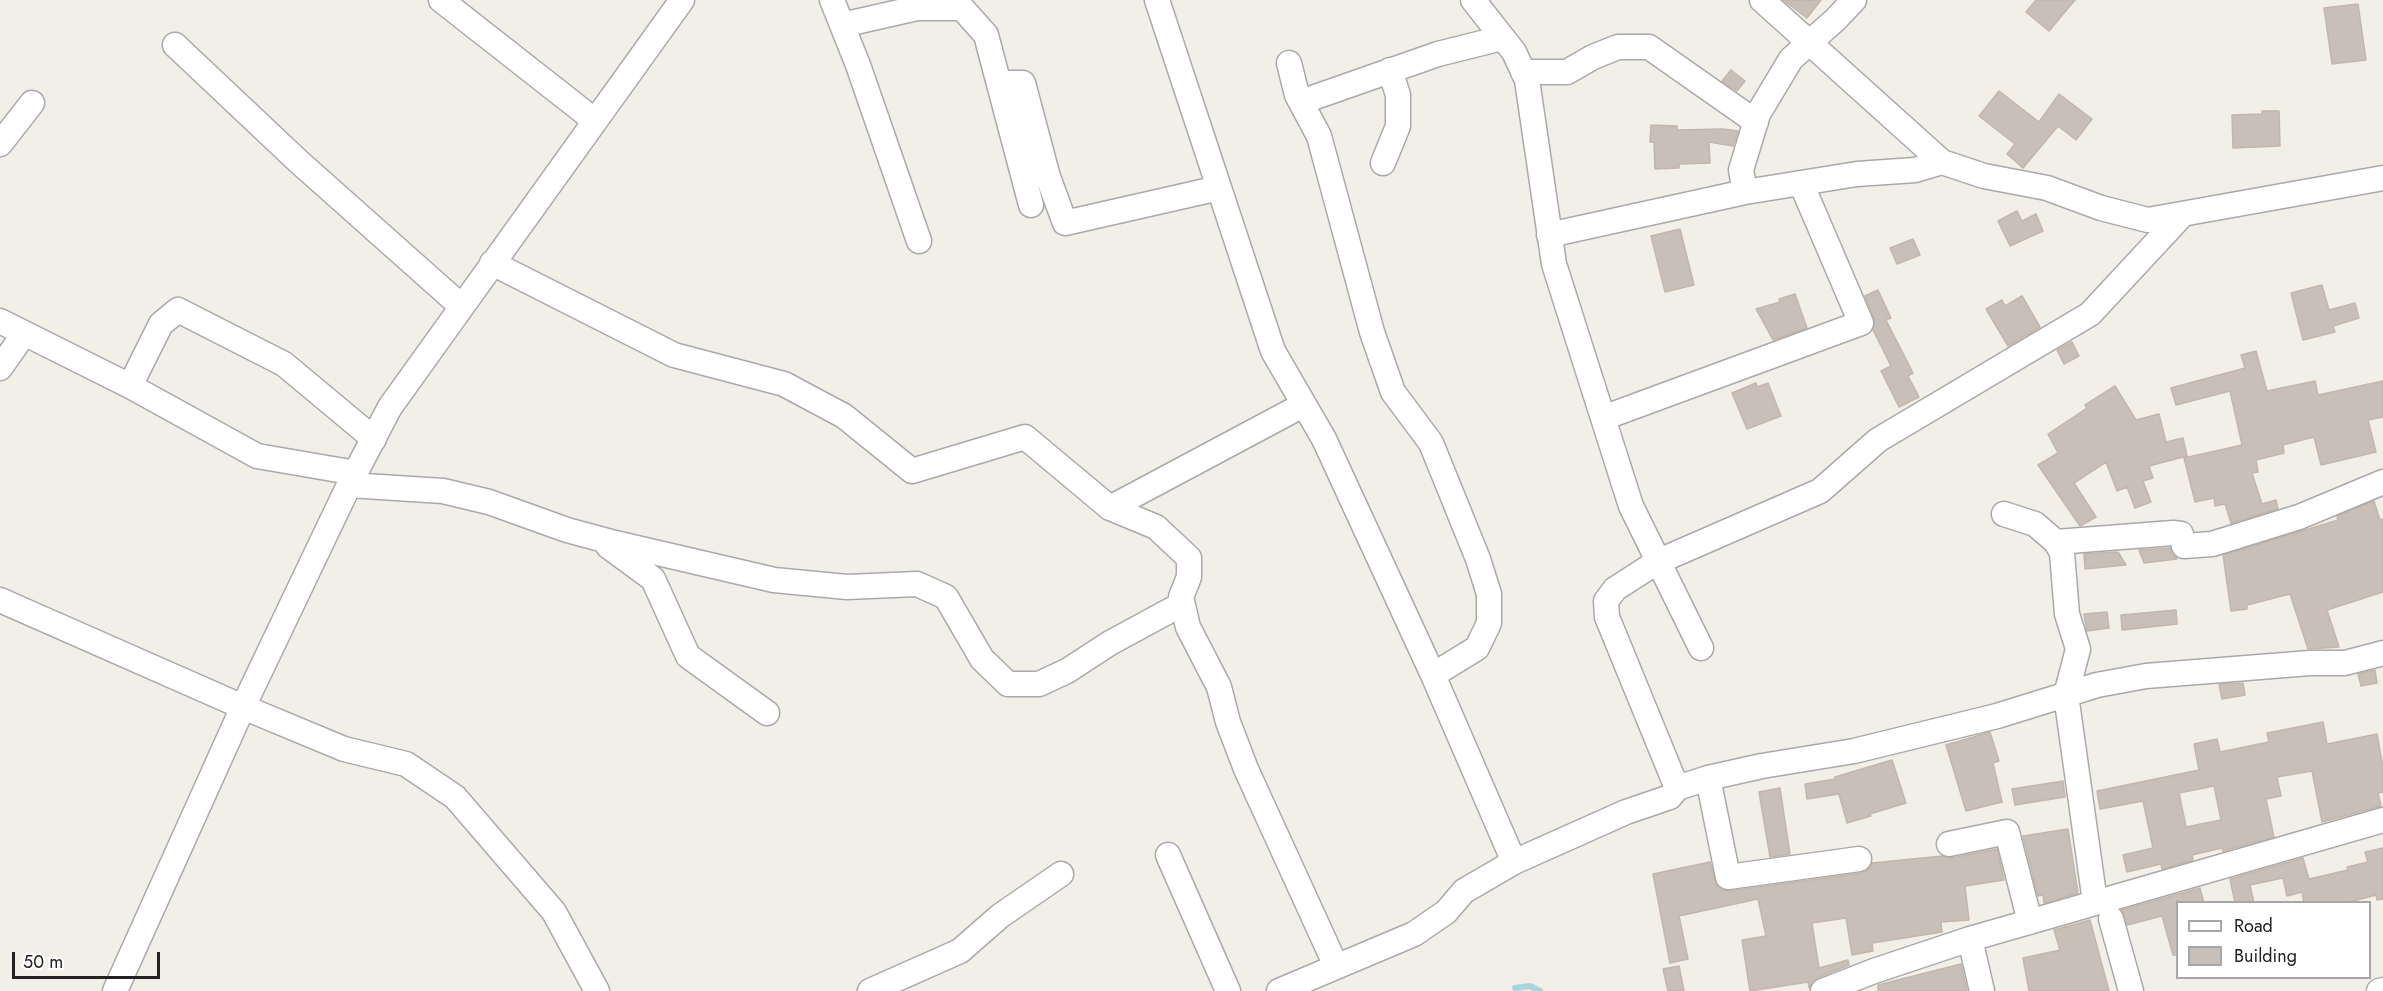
<!DOCTYPE html>
<style>
body{margin:0}
#map{position:relative;width:2383px;height:991px;overflow:hidden;background:#f2efe9;font-family:Jost,sans-serif}
canvas{display:block}
.legend{position:absolute;left:2176px;top:901px;width:195px;height:78px;box-sizing:border-box;background:#fff;border:2px solid #a7a7a7;margin:0;padding:8px 10px;list-style:none;font-size:18px;color:#222}
.legend li{display:flex;align-items:center;gap:12px;height:30px}
.legend b{width:30px;border:2px solid #a7a7a7}
.scale{position:absolute;left:12px;top:952px;width:148px;height:27px;box-sizing:border-box;border:3px solid #222;border-top:0;padding-left:8px;font-size:18px;line-height:21px;white-space:nowrap;color:#222;-webkit-text-stroke:4px #fff;paint-order:stroke}
</style>
<div id="map">
<canvas width="2383" height="991"></canvas>
<ul class="legend">
<li><b style="height:8px;background:#fff"></b>Road</li>
<li><b style="height:16px;background:#c7bfb8"></b>Building</li>
</ul>
<div class="scale">50 m</div>
</div>
<script>
const g = document.querySelector('canvas').getContext('2d');
g.lineJoin = 'round';
function shape(rows) {
  const path = new Path2D();
  for (const r of rows) {
    path.moveTo(r[0], r[1]);
    for (let i = 2; i < r.length; i += 2) path.lineTo(r[i], r[i + 1]);
  }
  return path;
}
function trace(path, color, width, dash) {
  g.strokeStyle = color;
  g.lineWidth = width;
  g.lineCap = dash ? 'butt' : 'round';
  g.setLineDash(dash || []);
  g.stroke(path);
}
function fill(path, color) {
  g.fillStyle = color;
  g.fill(path, 'evenodd');
}
trace(shape([
 [1515,988,1530,986,1540,991]
]), '#aad3df', 6);
const building = shape([
 [1783,0,1821,0,1807,18,1783,0],
 [2036,0,2075,0,2049,31,2026,12,2036,0],
 [2358,4,2366,60,2332,64,2324,8,2358,4],
 [1731,70,1745,81,1737,91,1722,81,1731,70],
 [1999,91,2039,122,2059,94,2092,119,2076,140,2058,126,2023,168,2007,154,2015,144,1979,116,1999,91],
 [2262,111,2279,111,2280,146,2233,148,2232,115,2262,114,2262,111],
 [1651,125,1677,126,1677,130,1723,129,1738,131,1733,146,1709,142,1710,163,1679,164,1679,168,1655,169,1654,142,1650,142,1651,125],
 [2017,211,2022,221,2036,214,2043,231,2010,246,1998,221,2017,211],
 [1680,229,1694,285,1665,292,1651,236,1680,229],
 [1913,239,1920,255,1897,264,1890,248,1913,239],
 [2322,285,2329,310,2355,303,2359,318,2333,326,2335,332,2303,340,2291,293,2322,285],
 [1878,290,1891,318,1886,320,1913,373,1908,376,1919,397,1899,407,1881,371,1891,366,1873,330,1874,318,1865,296,1878,290],
 [1795,294,1807,328,1773,340,1756,309,1780,302,1779,299,1795,294],
 [2022,296,2040,327,2008,346,1986,309,2002,300,2005,306,2022,296],
 [2072,342,2079,356,2064,364,2057,350,2072,342],
 [2256,351,2267,391,2315,381,2318,395,2383,381,2383,417,2368,420,2376,452,2321,465,2314,437,2283,445,2284,453,2256,460,2258,472,2252,473,2262,504,2276,500,2278,509,2231,523,2225,504,2215,506,2214,498,2195,502,2184,458,2242,445,2230,391,2176,405,2171,388,2245,368,2241,355,2256,351],
 [1756,383,1757,387,1768,383,1781,416,1747,429,1732,393,1756,383],
 [2115,386,2136,420,2159,414,2166,442,2183,438,2187,456,2149,466,2153,478,2143,481,2151,502,2135,508,2127,487,2117,491,2106,462,2074,483,2096,517,2080,526,2038,465,2058,453,2048,434,2087,408,2085,405,2115,386],
 [2374,501,2380,520,2383,519,2383,592,2327,610,2339,647,2308,649,2290,594,2247,605,2247,609,2231,611,2223,555,2338,520,2337,516,2374,501],
 [2170,548,2177,559,2144,563,2139,550,2170,548],
 [2118,552,2126,565,2085,569,2084,554,2118,552],
 [2176,610,2177,624,2122,630,2121,615,2176,610],
 [2107,612,2109,628,2087,631,2084,614,2107,612],
 [2375,670,2377,683,2361,686,2358,674,2375,670],
 [2243,683,2245,695,2222,699,2219,684,2243,683],
 [2323,722,2327,744,2377,734,2383,767,2383,792,2378,793,2381,806,2322,822,2312,771,2277,777,2281,796,2266,799,2274,837,2223,851,2222,848,2192,855,2193,860,2162,869,2161,864,2127,872,2123,855,2153,848,2143,801,2100,809,2097,791,2199,770,2194,744,2217,739,2220,752,2269,742,2267,733,2323,722],
 [2214,786,2221,820,2186,827,2179,793,2214,786],
 [1990,732,1999,761,1993,763,2002,802,1966,811,1946,745,1990,732],
 [1892,760,1906,803,1870,814,1871,816,1847,823,1839,794,1807,799,1805,784,1835,779,1835,777,1892,760],
 [2063,781,2065,797,2015,805,2012,789,2063,781],
 [1780,788,1790,854,1770,857,1759,792,1780,788],
 [2068,829,2078,893,2044,903,2043,895,2038,896,2023,836,2068,829],
 [2383,848,2383,899,2377,900,2376,895,2346,903,2304,903,2302,892,2287,896,2283,878,2250,885,2254,903,2235,903,2230,879,2303,858,2309,879,2348,870,2347,867,2368,862,2365,852,2383,848],
 [1997,849,2004,880,1965,886,1969,920,1941,922,1942,932,1872,943,1873,951,1852,955,1846,918,1812,923,1819,968,1848,960,1849,965,1817,978,1809,988,1808,982,1750,991,1742,940,1766,936,1758,899,1679,916,1688,959,1670,963,1653,874,1710,862,1717,886,1722,890,1730,891,1861,873,1868,870,1872,863,1942,856,1952,858,1997,849],
 [2200,888,2204,903,2178,903,2178,955,2173,955,2162,916,2127,925,2122,910,2200,888],
 [2090,920,2109,991,2029,991,2023,958,2060,950,2054,930,2090,920],
 [1961,964,1967,991,1878,991,1878,985,1961,964],
 [1679,966,1684,991,1668,991,1663,969,1679,966]
]);
fill(building, '#c7bfb8');
trace(building, '#c4b6ab', 1.5);
const minor = shape([
 [441,0,594,120],
 [832,0,858,65,919,241],
 [1157,0,1273,351,1324,439,1433,675,1514,862],
 [1473,0,1514,52,1527,80,1554,264,1631,506,1701,648],
 [1762,0,1942,162,1984,176,2047,188,2101,208,2148,220,2383,178],
 [842,25,917,8,962,8,986,35,1031,205],
 [175,45,298,161,461,306],
 [1289,63,1297,95,1319,136,1372,332,1393,392,1431,443,1478,559,1489,594,1489,623,1477,648,1433,675],
 [1523,72,1567,72,1593,57,1618,47,1649,47,1756,122],
 [999,83,1023,83,1048,177,1065,223,1219,188],
 [1301,102,1438,54,1502,38],
 [0,144,32,103],
 [1383,163,1398,126,1398,95,1390,70],
 [1745,192,1741,170,1758,114,1791,59,1835,20,1854,0],
 [1549,235,1745,192,1857,174,1915,170,1942,162],
 [492,263,674,355,784,384,844,416,912,471,1025,437,1110,508,1156,527,1189,558,1189,577,1181,597,1188,627,1219,687,1228,722,1246,769,1336,966],
 [0,321,130,386,257,456,356,473],
 [0,368,24,334],
 [130,386,161,324,178,310,284,364,374,439],
 [1603,418,1861,323,1801,183],
 [349,485,443,491,489,502,567,530,615,543,774,580,847,587,917,584,946,597,982,659,1008,684,1039,684,1067,671,1110,643,1182,604],
 [1110,508,1303,405],
 [2004,514,2035,524,2056,542,2062,553,2067,614,2078,649,2066,695,2095,902],
 [2056,542,2173,533,2181,534,2184,546,2212,544,2299,517,2383,482],
 [608,546,653,579,688,656,767,713],
 [0,600,243,707,344,749,406,764,455,797,554,912,597,991],
 [1708,778,1728,877,1859,859],
 [1677,788,1607,617,1606,601,1615,589,1657,562,1820,491,1878,440,2090,314,2183,214],
 [1949,844,2007,832,2030,922],
 [1168,855,1228,991],
 [2111,919,2131,991],
 [1970,939,1982,991],
 [115,991,243,707,349,485,390,407,682,0],
 [870,991,960,951,1000,916,1061,874],
 [1279,991,1414,934,1446,912,1464,891,1514,862,1626,812,1670,797,1677,788,1708,778,1762,766,1854,751,1997,716,2097,685,2146,676,2310,663,2345,663,2383,653],
 [1823,991,1874,971,1970,939,2383,820],
 [2379,991,2383,990]
]);
trace(minor, '#a9a9a9', 27);
trace(minor, '#fff', 24);
</script>
